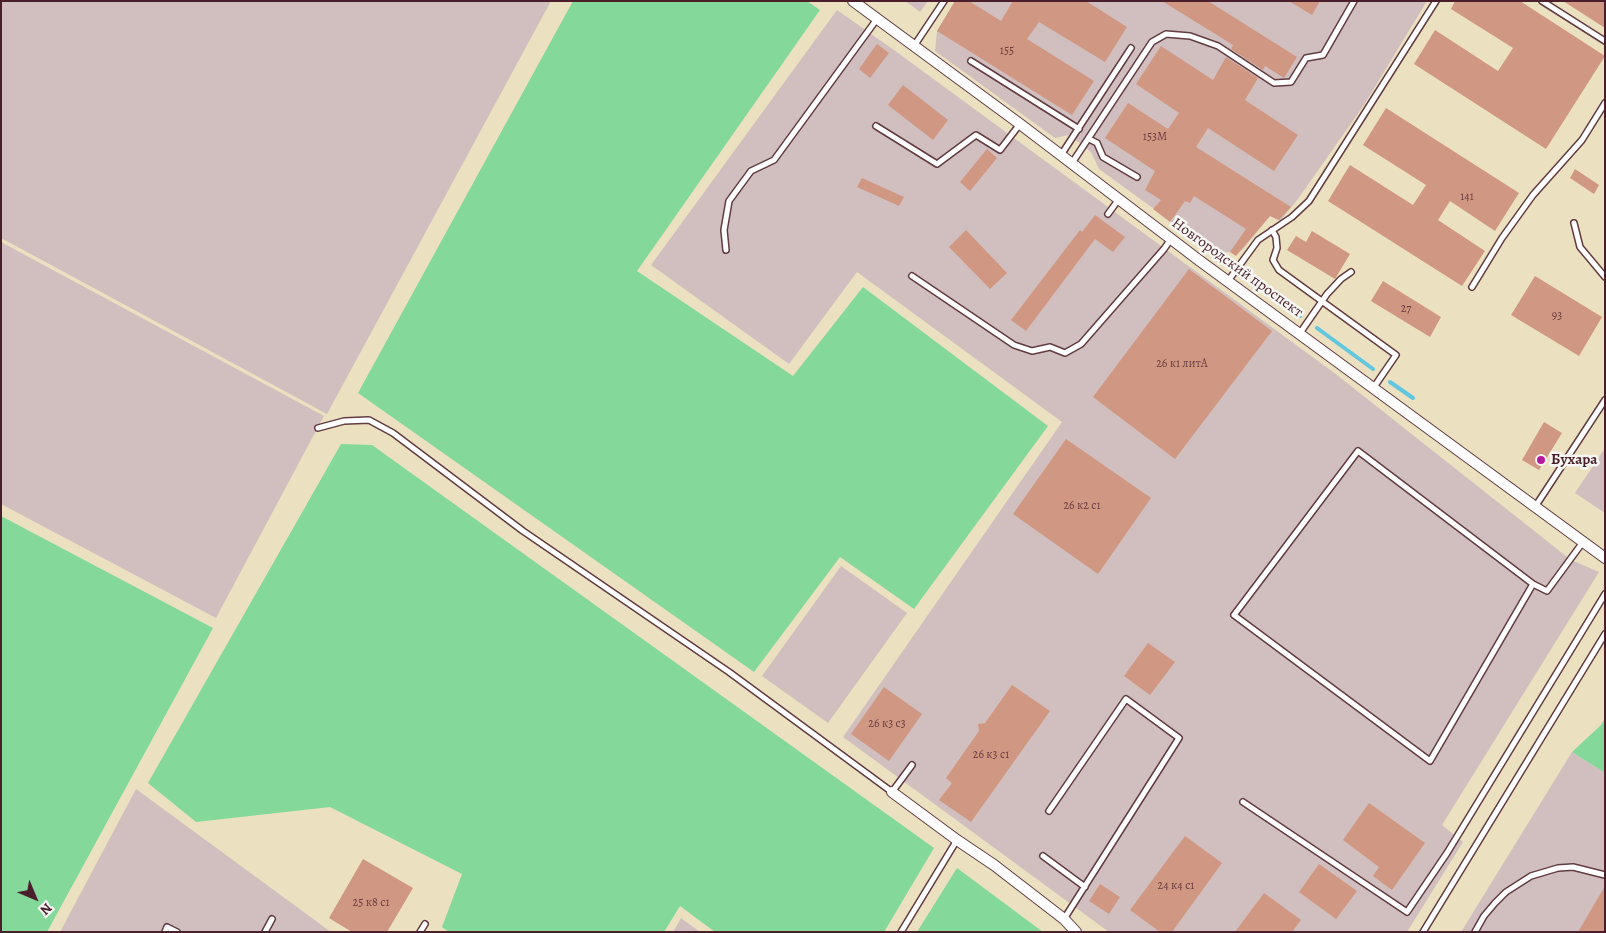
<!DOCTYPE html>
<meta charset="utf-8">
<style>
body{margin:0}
#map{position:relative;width:1606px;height:933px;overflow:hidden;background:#ebe1c0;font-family:Alegreya,serif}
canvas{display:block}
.frame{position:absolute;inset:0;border:2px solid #4a1f2b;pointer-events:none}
.north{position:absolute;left:10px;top:873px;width:50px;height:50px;-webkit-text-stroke:4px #f6f6f2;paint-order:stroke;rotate:135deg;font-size:14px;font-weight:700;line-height:20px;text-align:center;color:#4a1f2b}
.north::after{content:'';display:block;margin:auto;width:18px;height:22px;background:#4a1f2b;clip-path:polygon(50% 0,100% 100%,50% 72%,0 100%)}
</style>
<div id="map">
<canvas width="1606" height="933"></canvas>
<div class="frame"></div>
<div class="north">N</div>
</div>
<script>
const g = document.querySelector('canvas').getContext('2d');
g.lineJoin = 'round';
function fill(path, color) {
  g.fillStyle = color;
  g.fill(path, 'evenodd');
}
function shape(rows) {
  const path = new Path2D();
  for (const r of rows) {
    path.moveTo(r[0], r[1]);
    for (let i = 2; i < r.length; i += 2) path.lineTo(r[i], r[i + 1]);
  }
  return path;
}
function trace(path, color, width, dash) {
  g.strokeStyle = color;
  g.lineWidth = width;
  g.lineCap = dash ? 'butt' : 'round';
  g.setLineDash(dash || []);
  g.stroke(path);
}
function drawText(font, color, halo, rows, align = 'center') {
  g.font = font + ' Alegreya,serif';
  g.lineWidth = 5;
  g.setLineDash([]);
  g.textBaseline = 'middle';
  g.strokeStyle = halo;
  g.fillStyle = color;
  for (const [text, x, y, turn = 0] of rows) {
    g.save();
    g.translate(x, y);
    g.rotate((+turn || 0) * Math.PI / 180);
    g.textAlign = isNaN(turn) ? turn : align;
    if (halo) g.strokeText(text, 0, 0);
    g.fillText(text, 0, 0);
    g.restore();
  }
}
fill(shape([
 [1,1,551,1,327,414,1,238],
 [905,1,928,1,920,12],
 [955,1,1427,1,1364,105,1298,199,1280,221,1270,216,1242,250,1216,254,1099,169,1091,152,1069,135,1055,138,935,51,937,31],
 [837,10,894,50,1337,375,1571,560,1599,572,1442,825,1463,842,1407,932,1109,932,843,737,1062,422,857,272,789,364,651,265],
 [1,242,324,416,216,618,1,504],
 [1605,448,1605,513,1575,493],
 [841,566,907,613,828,723,762,676],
 [1572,752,1605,773,1605,932,1461,932],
 [136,789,331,932,60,932],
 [681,918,700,932,673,932]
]), '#d1bfbf');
fill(shape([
 [573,1,807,1,820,10,637,271,793,376,863,287,1048,426,914,609,840,557,754,672,358,393],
 [341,444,372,445,934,848,884,932,715,932,680,906,664,932,449,932,442,927,462,874,330,807,196,822,148,783],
 [1,516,213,628,47,932,1,932],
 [1605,718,1605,773,1572,752,1601,725],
 [957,868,1043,932,917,932]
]), '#83d89a');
trace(shape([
 [1292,310,1300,316],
 [1317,328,1373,369],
 [1390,382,1413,398]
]), '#61c6de', 4);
fill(shape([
 [955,1,969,1,1001,21,1013,1,1086,1,1127,27,1105,62,1039,22,1027,39,1094,81,1072,115,937,31],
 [1162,1,1208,1,1297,57,1284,78,1265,66,1263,70,1231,49,1233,45],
 [1289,1,1320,1,1312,15],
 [1455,1,1520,1,1605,56,1546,149,1414,64,1435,30,1498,71,1513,48,1451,9],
 [1563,1,1605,1,1605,28],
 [877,44,889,53,870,78,859,69],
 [1161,46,1213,80,1226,57,1258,78,1245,100,1298,135,1274,171,1208,128,1196,147,1291,207,1279,220,1270,216,1236,256,1230,252,1246,229,1194,196,1190,203,1185,201,1170,222,1153,209,1161,200,1145,190,1155,171,1105,138,1128,103,1168,129,1179,113,1136,84],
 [903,85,948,120,933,140,888,105],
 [1386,108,1519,193,1495,231,1450,201,1438,220,1485,251,1462,286,1328,201,1350,165,1413,205,1426,185,1363,145],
 [987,149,997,158,970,191,960,182],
 [1575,169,1599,185,1594,194,1570,178],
 [862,178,904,197,899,206,857,187],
 [1095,215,1125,237,1113,252,1095,239,1026,331,1011,320,1080,230,1082,232],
 [966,230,1007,273,990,289,949,247],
 [1312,231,1350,254,1335,279,1287,250,1296,236,1306,242],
 [1189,269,1272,331,1175,459,1093,397],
 [1535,276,1602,317,1579,356,1511,315],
 [1383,281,1441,317,1430,337,1371,301],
 [1544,422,1562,433,1539,470,1522,460],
 [1066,439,1151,498,1098,574,1013,514],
 [1148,643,1175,662,1150,695,1124,676],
 [1012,685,1050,711,971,822,939,800,952,783,946,778,979,731,978,724,985,723],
 [884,687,922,714,889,761,851,734],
 [1369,803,1425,843,1392,890,1373,876,1379,867,1343,840],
 [1185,836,1222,863,1172,932,1160,932,1130,910],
 [363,859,413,888,387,932,352,932,329,918],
 [1319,864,1357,891,1336,919,1299,892],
 [1100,884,1120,897,1109,914,1089,901],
 [1605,886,1605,932,1578,932],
 [1264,893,1301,920,1292,932,1235,932]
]), '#d09782');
const service = shape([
 [1542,1,1605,41],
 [914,46,944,1],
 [971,61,1079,129],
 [876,126,937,164,976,135,1000,150,1020,124],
 [1089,139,1097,143,1103,157,1137,177],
 [1061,155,1131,48],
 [1072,163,1152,42,1166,34,1190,36,1218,46,1274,83,1291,82,1306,58,1323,55,1354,1],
 [1108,214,1119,199],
 [1574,223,1580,247,1605,277],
 [1272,230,1276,237,1277,248,1273,260,1279,270,1396,355,1374,387],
 [726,250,724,230,729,201,751,171,774,160,877,19],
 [912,276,1014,345,1032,351,1050,347,1065,353,1081,344,1164,249,1171,239],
 [1228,281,1258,240,1292,217,1309,201,1436,1],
 [1472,287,1502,238,1533,195,1582,140,1605,103],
 [1300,333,1327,294,1341,279,1351,272],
 [318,428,344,421,369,420,393,433,523,531,729,672,892,792,912,765],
 [1535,507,1605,400],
 [1533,584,1430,761,1234,615,1358,451,1533,584,1547,591,1583,542],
 [1243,802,1407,912,1447,853,1605,594],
 [1049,811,1126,699,1179,738,1064,919],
 [1043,856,1085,887],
 [165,932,167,927,177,932],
 [265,932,272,919],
 [420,932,425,924],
 [901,932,957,840],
 [1423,932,1605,634],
 [1475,932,1484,916,1495,903,1506,892,1531,876,1558,868,1573,867,1605,875]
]);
const minor = shape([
 [853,1,1020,124,1200,261,1605,558],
 [892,792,957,840,994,865,1064,919,1076,932]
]);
trace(service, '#623c41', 8);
trace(minor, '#623c41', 12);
trace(service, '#fff', 5);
trace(minor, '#fff', 10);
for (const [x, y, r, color] of [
 [1541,460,5,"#b5179e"]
]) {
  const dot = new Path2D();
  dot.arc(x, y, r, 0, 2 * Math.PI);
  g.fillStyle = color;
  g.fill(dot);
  trace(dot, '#f6f6f2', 2);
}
drawText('12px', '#6c3d41', null, [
 ["155",1007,51],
 ["153М",1155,137],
 ["141",1467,197],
 ["27",1406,309],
 ["93",1557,316],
 ["26 к1 литА",1182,364],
 ["26 к2 с1",1082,506],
 ["26 к3 с3",887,724],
 ["26 к3 с1",991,755],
 ["24 к4 с1",1176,886],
 ["25 к8 с1",371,903]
]);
drawText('15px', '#4a1f2b', '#f6f6f2', [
 ["Новгородский проспект",1237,268,36]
]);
drawText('bold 15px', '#4a1f2b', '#f6f6f2', [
 ["Бухара",1551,460]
], 'left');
</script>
